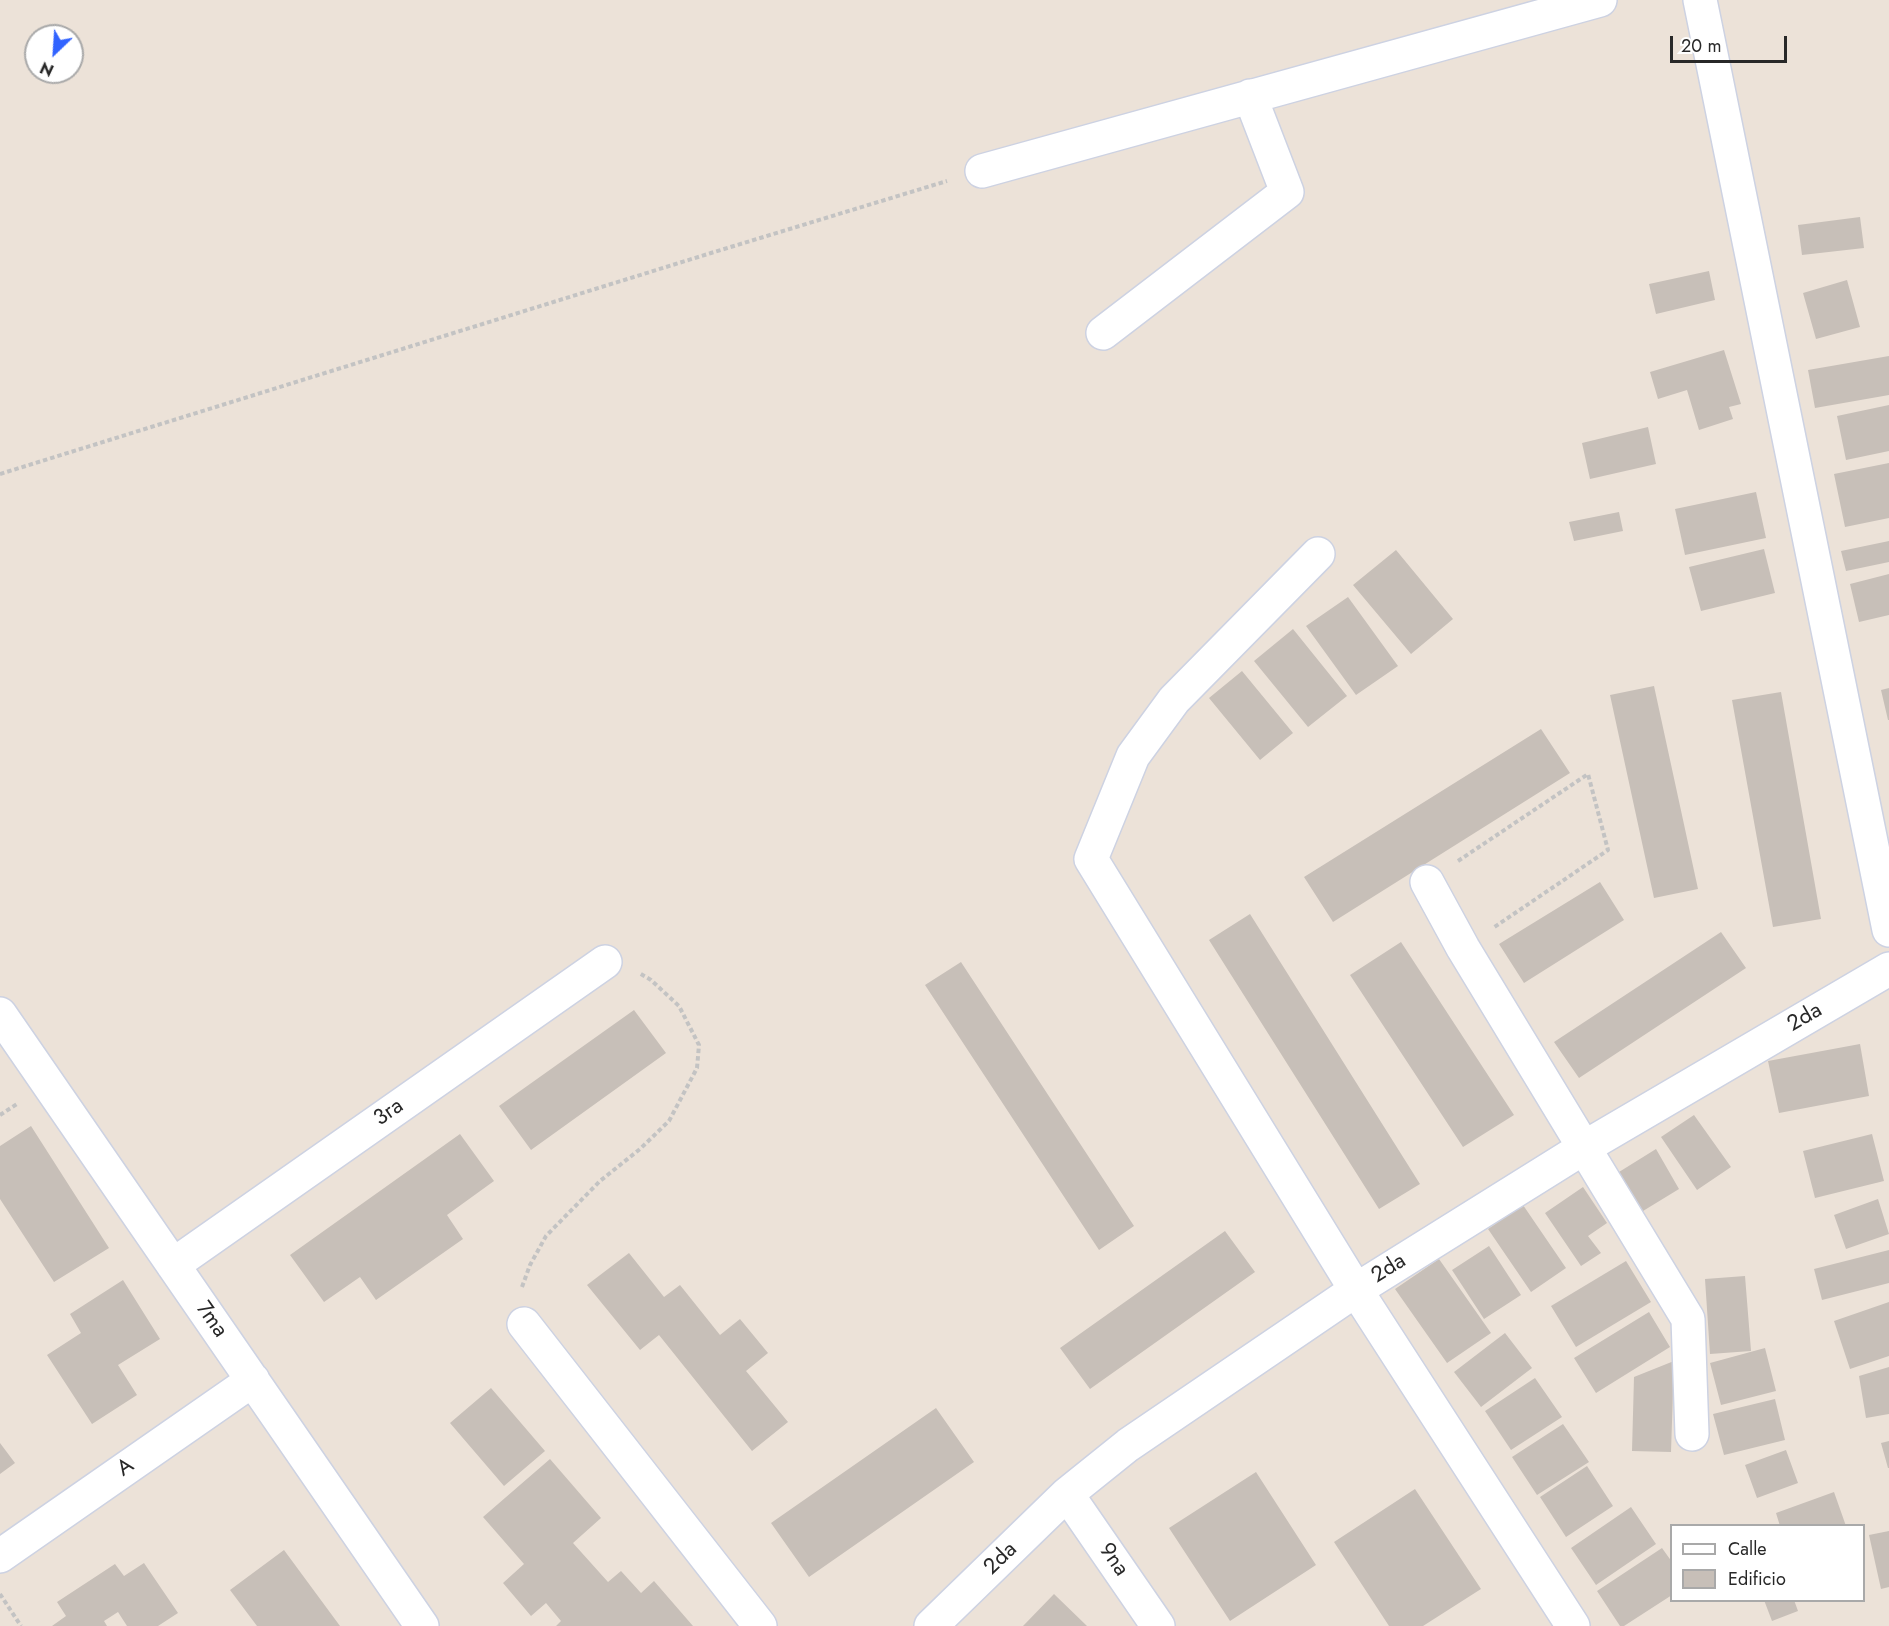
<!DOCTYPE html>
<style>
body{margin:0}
#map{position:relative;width:1889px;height:1626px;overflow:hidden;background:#ece2d8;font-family:Jost,sans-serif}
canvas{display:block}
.legend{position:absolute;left:1670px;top:1524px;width:195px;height:78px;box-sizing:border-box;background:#fff;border:2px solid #a9a9a9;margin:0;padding:8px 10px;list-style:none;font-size:18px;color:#282828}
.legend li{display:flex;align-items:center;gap:12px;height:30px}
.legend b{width:30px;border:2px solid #a9a9a9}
.north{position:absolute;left:24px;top:24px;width:60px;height:60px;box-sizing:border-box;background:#fff;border:2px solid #a9a9a9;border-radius:50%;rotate:205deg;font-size:16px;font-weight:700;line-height:24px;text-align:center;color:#282828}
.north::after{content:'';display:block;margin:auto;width:21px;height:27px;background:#3163ff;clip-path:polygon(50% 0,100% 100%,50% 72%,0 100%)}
.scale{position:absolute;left:1670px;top:36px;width:117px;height:27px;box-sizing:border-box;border:3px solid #282828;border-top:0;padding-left:8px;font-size:18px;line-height:21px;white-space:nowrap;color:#282828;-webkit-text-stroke:4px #fff;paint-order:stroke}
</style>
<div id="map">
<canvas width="1889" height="1626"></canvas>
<ul class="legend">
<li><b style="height:8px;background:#fff"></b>Calle</li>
<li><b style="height:16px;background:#c7bfb8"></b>Edificio</li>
</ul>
<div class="north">N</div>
<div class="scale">20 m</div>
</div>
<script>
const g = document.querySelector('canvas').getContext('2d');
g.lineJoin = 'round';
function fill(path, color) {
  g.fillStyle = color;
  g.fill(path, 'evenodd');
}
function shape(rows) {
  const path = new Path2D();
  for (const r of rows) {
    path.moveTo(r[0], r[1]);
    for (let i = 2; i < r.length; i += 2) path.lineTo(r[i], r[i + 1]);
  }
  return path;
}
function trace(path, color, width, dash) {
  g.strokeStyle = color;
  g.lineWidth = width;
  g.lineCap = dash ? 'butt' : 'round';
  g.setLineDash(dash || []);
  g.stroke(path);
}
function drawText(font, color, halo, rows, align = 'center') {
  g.font = font + ' Jost,sans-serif';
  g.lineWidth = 5;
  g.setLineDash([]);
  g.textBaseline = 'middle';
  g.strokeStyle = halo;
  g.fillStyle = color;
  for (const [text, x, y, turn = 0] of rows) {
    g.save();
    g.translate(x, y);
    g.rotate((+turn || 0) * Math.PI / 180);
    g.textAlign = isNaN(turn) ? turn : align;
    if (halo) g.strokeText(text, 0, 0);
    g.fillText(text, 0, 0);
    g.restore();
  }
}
fill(shape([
 [1860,217,1864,248,1802,255,1798,225],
 [1709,271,1715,300,1656,314,1649,284],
 [1847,280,1860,327,1816,339,1803,293],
 [1724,350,1741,404,1729,407,1733,419,1699,430,1687,390,1658,399,1650,372],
 [1889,356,1889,395,1815,408,1808,370],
 [1889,405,1889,451,1846,460,1837,416],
 [1648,427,1656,464,1590,479,1582,443],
 [1889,463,1889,518,1845,527,1834,474],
 [1756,492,1766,538,1685,555,1675,509],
 [1619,512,1623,531,1574,541,1569,522],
 [1889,541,1889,562,1846,571,1841,551],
 [1764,549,1775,593,1701,611,1689,567],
 [1396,550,1453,619,1411,654,1353,585],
 [1889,574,1889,615,1859,622,1850,584],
 [1348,597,1398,666,1356,695,1306,626],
 [1293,629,1347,696,1308,727,1254,661],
 [1242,671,1293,733,1260,760,1209,698],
 [1654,686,1698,889,1654,898,1610,695],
 [1889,688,1889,720,1888,720,1881,690],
 [1781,692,1821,919,1773,927,1732,700],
 [1541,729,1570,773,1333,922,1304,877],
 [1600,882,1624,920,1524,983,1499,944],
 [1250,914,1420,1184,1379,1209,1209,940],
 [1721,932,1746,968,1579,1078,1554,1042],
 [1401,942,1514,1115,1463,1147,1350,975],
 [961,962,1134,1226,1099,1250,925,985],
 [634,1010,666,1053,531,1150,499,1106],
 [1860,1044,1869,1096,1779,1113,1768,1061],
 [1694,1115,1731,1167,1697,1190,1661,1137],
 [31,1126,109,1248,54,1282,0,1199,0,1146],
 [460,1134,494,1181,447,1215,463,1239,376,1300,360,1277,324,1302,290,1255],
 [1872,1134,1884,1181,1815,1198,1803,1151],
 [1656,1149,1679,1189,1643,1211,1619,1172],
 [1583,1187,1607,1223,1588,1236,1601,1253,1581,1266,1545,1213],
 [1878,1199,1889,1234,1846,1249,1834,1215],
 [1523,1205,1566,1268,1531,1292,1488,1229],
 [1225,1231,1255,1272,1090,1389,1060,1348],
 [1489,1246,1521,1295,1484,1319,1452,1270],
 [1889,1250,1889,1283,1822,1300,1814,1269],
 [629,1253,664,1297,680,1285,720,1335,740,1319,768,1353,746,1371,788,1422,752,1451,659,1335,640,1350,587,1285],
 [1439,1259,1491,1333,1447,1363,1395,1289],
 [1626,1261,1651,1302,1576,1347,1551,1306],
 [1745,1276,1751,1351,1710,1354,1705,1279],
 [123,1280,160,1339,118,1365,137,1395,92,1424,47,1355,81,1333,70,1314],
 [1889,1302,1889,1356,1850,1369,1834,1321],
 [1649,1312,1670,1347,1596,1393,1574,1358],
 [1505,1333,1532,1368,1481,1407,1454,1372],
 [1765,1348,1776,1391,1721,1405,1710,1363],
 [1674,1361,1671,1452,1632,1451,1634,1377],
 [1889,1367,1889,1414,1866,1418,1859,1376],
 [1535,1378,1562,1417,1511,1450,1485,1411],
 [491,1388,545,1451,504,1486,450,1423],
 [1775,1399,1785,1440,1724,1455,1713,1414],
 [936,1408,974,1462,809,1577,771,1523],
 [1563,1424,1589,1462,1537,1495,1512,1457],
 [1889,1441,1889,1468,1888,1468,1881,1443],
 [0,1443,15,1463,0,1474],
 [1786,1450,1798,1483,1757,1498,1745,1465],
 [550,1459,601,1518,573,1543,608,1582,621,1571,641,1593,654,1581,693,1626,556,1626,561,1621,546,1603,531,1616,503,1583,524,1564,483,1517],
 [1587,1466,1613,1506,1566,1537,1540,1497],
 [1256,1472,1316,1565,1230,1621,1169,1528],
 [1415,1489,1481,1589,1423,1626,1389,1626,1334,1542],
 [1834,1492,1846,1526,1780,1526,1776,1513],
 [1631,1507,1656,1544,1596,1585,1571,1548],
 [1889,1531,1889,1587,1881,1589,1869,1535],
 [1662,1548,1672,1562,1672,1595,1624,1626,1620,1626,1597,1591],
 [284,1550,340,1626,257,1626,230,1590],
 [144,1563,178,1613,158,1626,127,1626,118,1612,104,1621,107,1626,52,1626,66,1616,57,1602,115,1564,124,1576],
 [1054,1594,1087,1626,1023,1626],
 [1764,1600,1794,1600,1798,1611,1772,1621]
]), '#c7bfb8');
const minor = shape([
 [1700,0,1889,930],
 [982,171,1600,0],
 [1103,333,1287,192,1250,96],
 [1318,554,1174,700,1133,756,1091,859,1356,1290,1573,1626],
 [1427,882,1463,948,1688,1319,1692,1434],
 [0,1014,422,1626],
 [173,1265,605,962],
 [524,1324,760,1626],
 [1067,1494,1158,1626],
 [0,1556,253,1380],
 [931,1626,1067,1494,1128,1445,1356,1290,1585,1147,1889,969]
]);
trace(minor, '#cdd2e2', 36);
trace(shape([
 [0,474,711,253,947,181],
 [1458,861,1588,774,1608,850,1493,928],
 [0,1115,17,1104],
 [522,1287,530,1265,546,1236,600,1181,640,1149,669,1121,697,1068,699,1045,679,1006,651,980,639,973],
 [0,1594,21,1626]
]), '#c3c3c3', 4, [4.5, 3]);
trace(minor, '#fff', 33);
drawText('22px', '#282828', '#fff', [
 ["2da",1805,1018,-30],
 ["3ra",389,1113,-35],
 ["2da",1389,1269,-32],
 ["7ma",211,1320,55],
 ["A",126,1468,-35],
 ["2da",1001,1559,-44],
 ["9na",1113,1560,55]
]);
</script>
